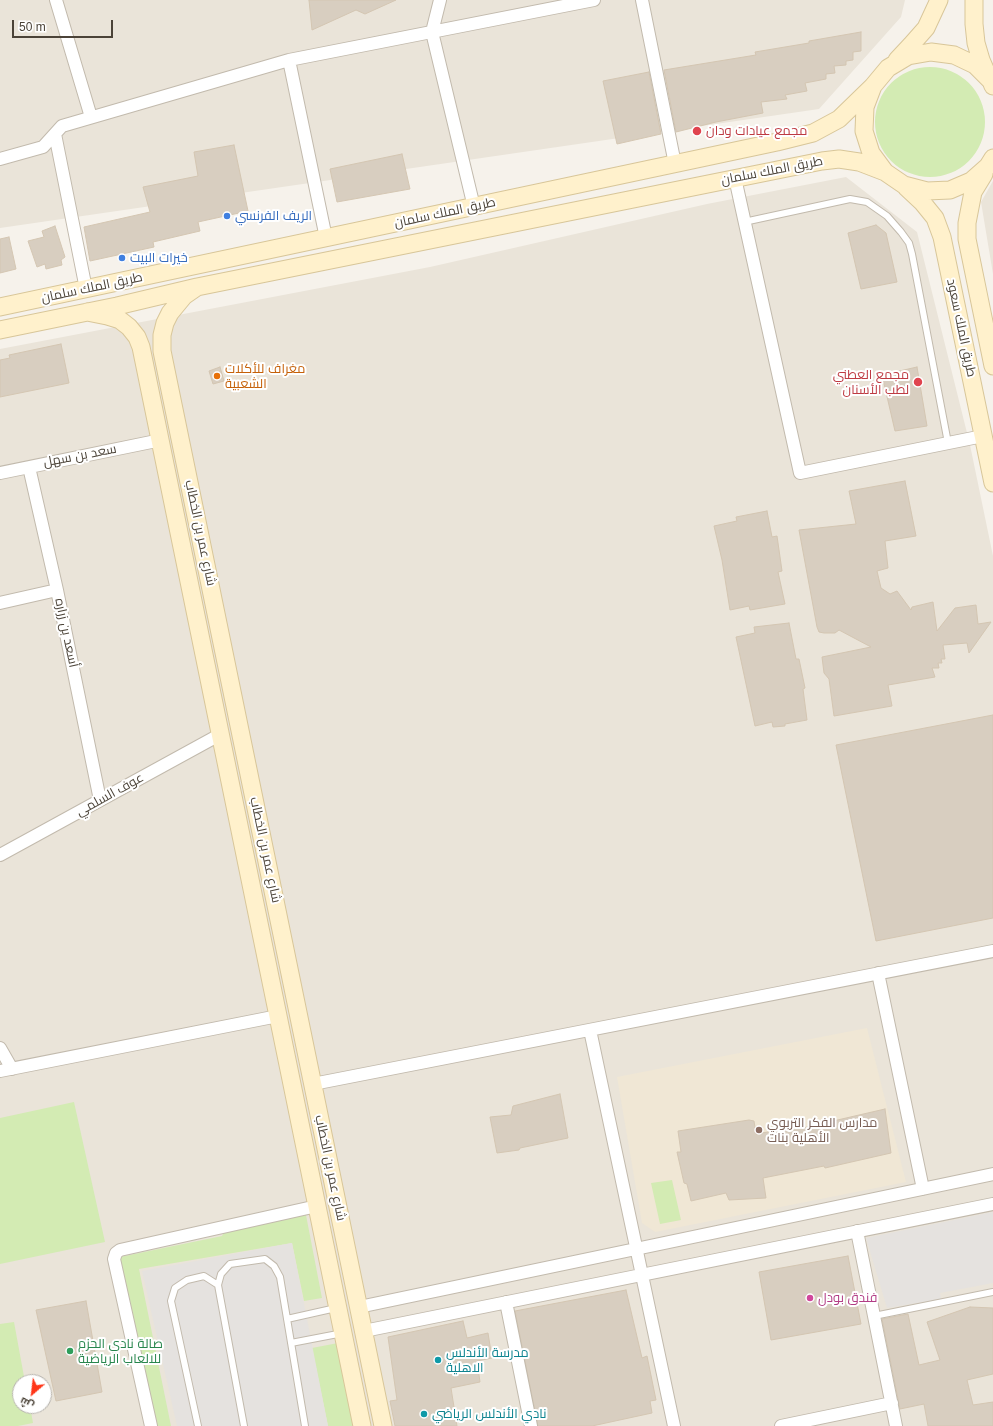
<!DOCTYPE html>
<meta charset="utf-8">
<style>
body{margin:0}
#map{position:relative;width:993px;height:1426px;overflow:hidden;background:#f6f2eb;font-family:Helvetica,Cairo,sans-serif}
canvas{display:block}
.north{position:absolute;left:12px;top:1374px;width:40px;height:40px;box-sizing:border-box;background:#fff;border:1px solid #b7b4af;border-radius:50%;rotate:208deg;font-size:11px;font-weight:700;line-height:16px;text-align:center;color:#4b4338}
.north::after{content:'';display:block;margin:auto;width:14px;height:18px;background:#ff3619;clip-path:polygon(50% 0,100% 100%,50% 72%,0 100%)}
.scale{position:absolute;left:12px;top:20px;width:101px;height:18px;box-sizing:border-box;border:2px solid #4b4338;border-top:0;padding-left:5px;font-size:12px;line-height:14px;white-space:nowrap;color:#4b4338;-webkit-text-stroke:3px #fff;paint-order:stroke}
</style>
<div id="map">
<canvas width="993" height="1426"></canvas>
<div class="north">ش</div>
<div class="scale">50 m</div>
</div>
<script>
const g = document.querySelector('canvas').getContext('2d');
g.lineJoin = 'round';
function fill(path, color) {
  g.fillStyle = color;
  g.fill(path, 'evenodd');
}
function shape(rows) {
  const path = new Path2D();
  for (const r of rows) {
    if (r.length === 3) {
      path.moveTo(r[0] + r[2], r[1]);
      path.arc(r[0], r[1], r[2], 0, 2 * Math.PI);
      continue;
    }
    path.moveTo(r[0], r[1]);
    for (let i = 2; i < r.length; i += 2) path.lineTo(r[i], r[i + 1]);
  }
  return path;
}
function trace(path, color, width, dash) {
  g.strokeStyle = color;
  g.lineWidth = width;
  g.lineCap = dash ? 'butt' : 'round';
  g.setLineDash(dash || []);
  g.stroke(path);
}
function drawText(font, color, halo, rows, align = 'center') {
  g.font = font + ' Helvetica,Cairo,sans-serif';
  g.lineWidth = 4;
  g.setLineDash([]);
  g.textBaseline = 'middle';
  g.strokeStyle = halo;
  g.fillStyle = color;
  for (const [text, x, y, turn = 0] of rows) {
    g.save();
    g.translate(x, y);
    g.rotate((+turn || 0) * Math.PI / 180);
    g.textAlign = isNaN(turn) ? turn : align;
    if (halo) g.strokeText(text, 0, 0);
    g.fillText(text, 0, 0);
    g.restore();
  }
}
fill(shape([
 [0,0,905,0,901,17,819,109,0,228],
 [846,177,917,232,970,445,993,556,993,1426,0,1426,0,349,430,267,707,204],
 [20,1382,44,1382,44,1406,20,1406],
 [993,181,993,274,981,202]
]), '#eae4d9');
fill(shape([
 [867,1028,906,1182,655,1232,642,1223,617,1077]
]), '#f0e7d5');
fill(shape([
 [930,122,55],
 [74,1102,105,1242,0,1264,0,1118],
 [672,1180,681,1220,660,1224,651,1183],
 [306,1215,322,1298,304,1301,292,1243,139,1269,171,1426,150,1426,115,1258,222,1236,225,1230],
 [14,1322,25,1382,20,1382,20,1406,30,1406,33,1423,18,1426,0,1426,0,1324],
 [338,1343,355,1426,328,1426,312,1348]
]), '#d3ebb3');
fill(shape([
 [993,1212,993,1283,940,1293,941,1299,887,1308,866,1238],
 [292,1243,328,1426,177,1426,142,1271]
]), '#e5e2df');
const building = shape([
 [309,0,396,0,365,14,356,10,312,30,309,0],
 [861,32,861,51,853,52,853,60,846,61,846,65,834,66,835,73,826,74,826,79,805,83,807,91,785,95,787,99,761,102,763,113,716,122,676,132,664,70,756,55,755,52,809,43,809,41,861,32],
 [649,72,661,134,617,144,603,81,649,72],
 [234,145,248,211,198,222,200,231,153,242,154,247,90,261,84,227,150,212,143,187,198,176,194,152,234,145],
 [402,154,410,189,337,202,330,169,402,154],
 [876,225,886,233,897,282,861,289,848,233,876,225],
 [55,226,65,257,61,260,62,265,46,269,45,264,37,267,28,241,44,237,42,231,55,226],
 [9,237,16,269,0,273,0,239,9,237],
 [61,344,69,383,0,397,0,360,10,358,9,355,61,344],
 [220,367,224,381,213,384,209,371,220,367],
 [917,367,927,426,895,431,882,375,917,367],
 [905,481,916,536,885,541,888,568,877,571,881,588,890,594,897,591,911,610,912,607,933,602,937,631,955,608,976,605,978,624,991,622,969,653,967,643,943,645,945,659,941,659,942,663,938,663,939,668,932,668,935,677,888,685,892,706,834,716,829,679,824,673,822,657,871,647,839,630,835,633,824,633,819,632,817,627,799,530,856,524,849,491,905,481],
 [767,511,772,537,777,536,782,571,778,572,785,604,750,610,749,606,730,610,722,560,714,526,737,521,736,517,767,511],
 [789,623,796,659,799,659,805,688,803,689,807,720,785,724,785,726,773,727,772,722,755,726,736,637,755,633,754,627,789,623],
 [993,715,993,918,876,941,836,745,993,715],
 [560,1094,568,1138,520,1148,519,1150,497,1153,490,1117,511,1115,513,1106,560,1094],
 [885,1109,891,1153,825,1168,824,1166,763,1178,766,1198,729,1200,726,1193,691,1201,687,1184,684,1183,677,1152,681,1152,678,1131,749,1120,754,1121,756,1134,803,1126,803,1128,885,1109],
 [848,1256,861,1324,771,1340,759,1272,848,1256],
 [626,1290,642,1358,647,1356,656,1400,650,1401,652,1413,592,1426,538,1426,515,1311,626,1290],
 [86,1301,102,1392,56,1401,36,1310,86,1301],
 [970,1307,993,1308,993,1374,967,1380,973,1405,993,1402,993,1426,928,1426,924,1404,900,1409,882,1319,908,1314,919,1365,940,1360,927,1322,970,1307],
 [463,1321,467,1338,488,1333,492,1358,477,1361,480,1382,451,1388,457,1426,395,1426,390,1401,397,1400,388,1337,463,1321]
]);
fill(building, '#d8cec0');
trace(building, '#d4c6b2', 1);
const lane = shape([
 [744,222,850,199,867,202,887,216,901,232,909,243,912,254,948,443],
 [874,1316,993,1292],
 [287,1319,336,1308],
 [291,1343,343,1333],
 [198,1426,171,1301,175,1288,187,1280,204,1276,218,1285],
 [244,1426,218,1285,221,1274,230,1264,265,1259,274,1266,280,1277,305,1426]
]);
const street = shape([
 [56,0,91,117],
 [440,0,432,32,474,207],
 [642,0,675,164],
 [289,60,326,238],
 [55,134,86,289],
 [0,159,43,147,62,126,289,60,594,0],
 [735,178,800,473,983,436],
 [29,467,57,590,100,800],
 [0,473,161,440],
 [0,603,57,590],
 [0,855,221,734],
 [878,973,923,1189],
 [590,1030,674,1426],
 [0,1048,12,1069],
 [0,1071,278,1016],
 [313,1084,993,951],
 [857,1231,896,1426],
 [506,1302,531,1426],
 [359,1307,993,1174],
 [364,1331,993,1204],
 [151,1426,114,1259,116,1253,120,1250,317,1206],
 [781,1426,892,1403]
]);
const secondary = shape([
 [974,0,974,24,976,43,981,60,988,76],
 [897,60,911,45,926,28,939,0],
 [993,86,991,81,975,65,954,55,931,52,908,56,888,68,873,86,865,107,864,131,871,153,885,172,904,185,927,191,950,190,971,181,988,166,993,158],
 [984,174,973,192,967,223,967,239,993,366],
 [906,187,922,202,935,218,942,237,993,483],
 [197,287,184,296,170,313,165,323,162,335,162,351,383,1426],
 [0,307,777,142,813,133,839,119,873,86],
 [87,312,107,316,120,320,129,327,137,337,141,347,362,1426],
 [0,330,117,306,197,287,822,161,839,159,859,162,885,172]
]);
trace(lane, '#c2baad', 8);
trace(street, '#c2baad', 14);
trace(secondary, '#d8c699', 19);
trace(lane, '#fff', 6);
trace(street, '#fff', 12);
trace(secondary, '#fff1cc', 17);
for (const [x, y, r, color] of [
 [697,131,5,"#e0444e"],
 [227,216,4,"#3f7fe0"],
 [122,258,4,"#3f7fe0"],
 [217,376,4,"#e8710a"],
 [918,382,5,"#e0444e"],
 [759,1130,4,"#8d6e63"],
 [810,1298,4,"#d1479c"],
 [70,1351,4,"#2e9e5b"],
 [438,1360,4,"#0f9aa8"],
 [424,1414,4,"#0f9aa8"]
]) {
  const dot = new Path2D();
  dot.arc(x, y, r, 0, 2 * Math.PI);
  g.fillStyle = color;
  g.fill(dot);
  trace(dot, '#fff', 1.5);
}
drawText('13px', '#be3a42', '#fff', [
 ["مجمع عيادات ودان",706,131],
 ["مجمع العطني",909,375,"right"],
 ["لطب الأسنان",909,390,"right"]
], 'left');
drawText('13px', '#4b4338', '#fff', [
 ["طريق الملك سلمان",772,171,-11],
 ["طريق الملك سلمان",445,213,-12],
 ["طريق الملك سلمان",92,288,-12],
 ["طريق الملك سعود",961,328,78],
 ["سعد بن سهل",80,456,-11],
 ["شارع عمر بن الخطاب",200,533,78],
 ["أسعد بن زراره",66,633,78],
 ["عوف السلمي",110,795,-29],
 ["شارع عمر بن الخطاب",265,850,78],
 ["شارع عمر بن الخطاب",330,1168,78]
]);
drawText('13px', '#366cbe', '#fff', [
 ["الريف الفرنسي",235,216],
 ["خيرات البيت",130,258]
], 'left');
drawText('13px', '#c56008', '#fff', [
 ["مغراف للأكلات",225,369],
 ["الشعبية",225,384]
], 'left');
drawText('13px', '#785e54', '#fff', [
 ["مدارس الفكر التربوي",767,1123],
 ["الأهلية بنات",767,1138]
], 'left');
drawText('13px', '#b23c85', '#fff', [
 ["فندق بودل",818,1298]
], 'left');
drawText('13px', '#27864d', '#fff', [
 ["صالة نادي الحزم",78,1344],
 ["للالعاب الرياضية",78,1359]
], 'left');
drawText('13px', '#0d838f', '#fff', [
 ["مدرسة الأندلس",446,1353],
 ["الاهلية",446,1368],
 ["نادي الأندلس الرياضي",432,1414]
], 'left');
</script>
